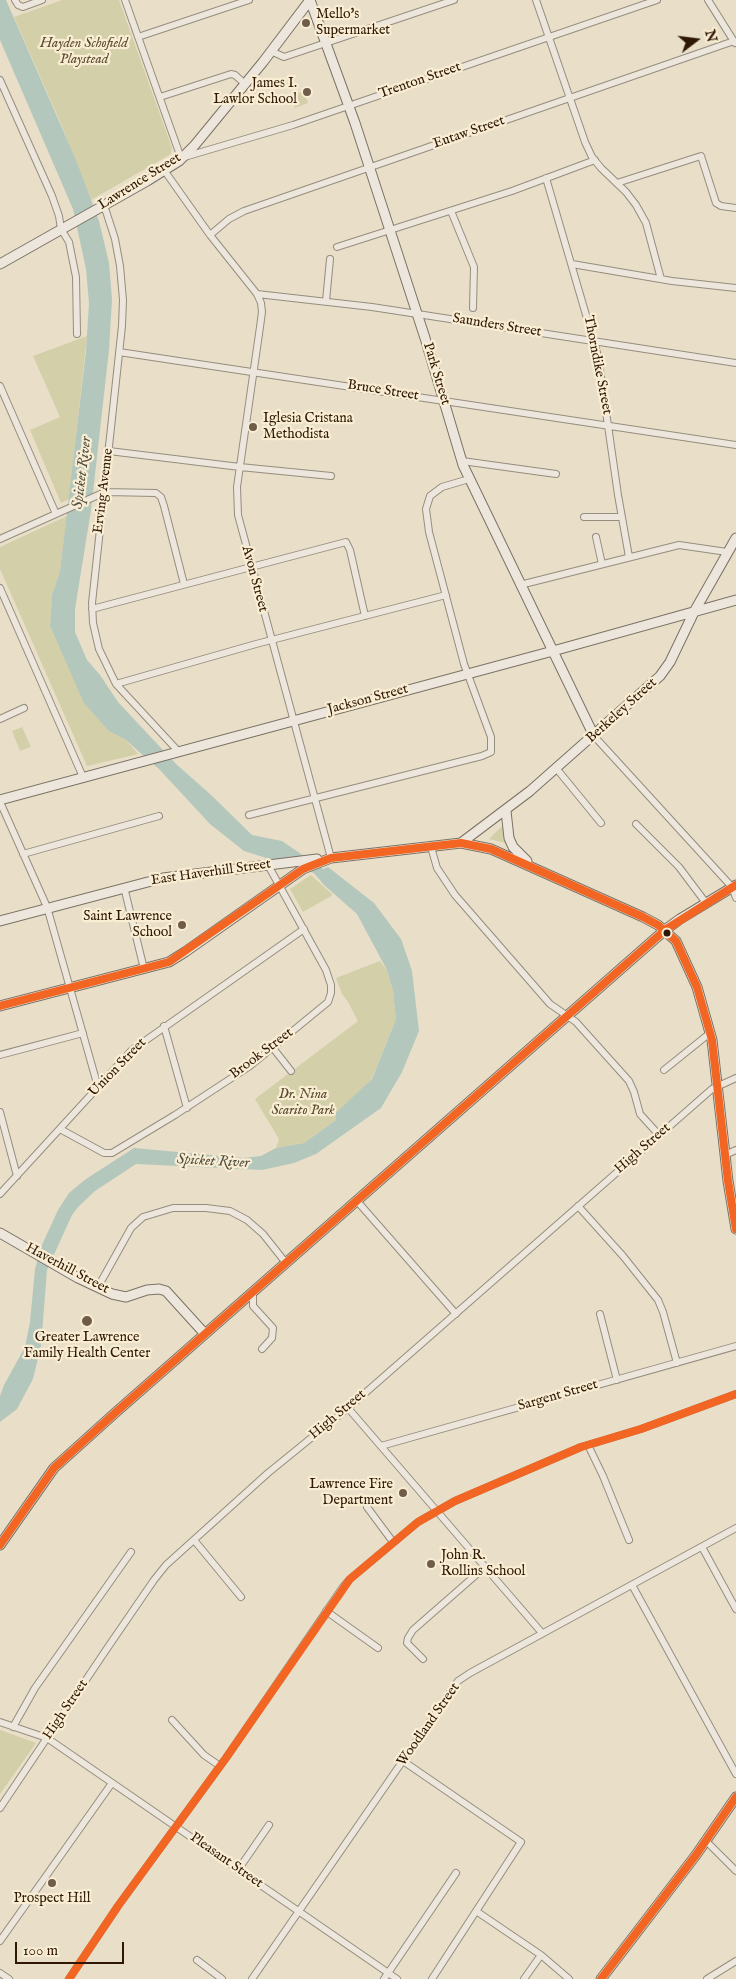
<!DOCTYPE html>
<style>
body{margin:0}
#map{position:relative;width:736px;height:1979px;overflow:hidden;background:#e9dec8;font-family:"IM FELL English",serif}
canvas{display:block}
.north{position:absolute;left:671px;top:15px;width:50px;height:50px;-webkit-text-stroke:4px #f9edd3;paint-order:stroke;rotate:75deg;font-size:14px;font-weight:700;line-height:20px;text-align:center;color:#2e1805}
.north::after{content:'';display:block;margin:auto;width:18px;height:22px;background:#2e1805;clip-path:polygon(50% 0,100% 100%,50% 72%,0 100%)}
.scale{position:absolute;left:15px;top:1942px;width:109px;height:22px;box-sizing:border-box;border:2px solid #2e1805;border-top:0;padding-left:6px;font-size:15px;line-height:18px;white-space:nowrap;color:#2e1805;-webkit-text-stroke:4px #f9edd3;paint-order:stroke}
</style>
<div id="map">
<canvas width="736" height="1979"></canvas>
<div class="north">N</div>
<div class="scale">100 m</div>
</div>
<script>
const g = document.querySelector('canvas').getContext('2d');
g.lineJoin = 'round';
function fill(path, color) {
  g.fillStyle = color;
  g.fill(path, 'evenodd');
}
function shape(rows) {
  const path = new Path2D();
  for (const r of rows) {
    path.moveTo(r[0], r[1]);
    for (let i = 2; i < r.length; i += 2) path.lineTo(r[i], r[i + 1]);
  }
  return path;
}
function trace(path, color, width, dash) {
  g.strokeStyle = color;
  g.lineWidth = width;
  g.lineCap = dash ? 'butt' : 'round';
  g.setLineDash(dash || []);
  g.stroke(path);
}
function drawText(font, color, halo, rows, align = 'center') {
  g.font = font + ' "IM FELL English",serif';
  g.lineWidth = 4.5;
  g.setLineDash([]);
  g.textBaseline = 'middle';
  g.strokeStyle = halo;
  g.fillStyle = color;
  for (const [text, x, y, turn = 0] of rows) {
    g.save();
    g.translate(x, y);
    g.rotate((+turn || 0) * Math.PI / 180);
    g.textAlign = isNaN(turn) ? turn : align;
    if (halo) g.strokeText(text, 0, 0);
    g.fillText(text, 0, 0);
    g.restore();
  }
}
fill(shape([
 [62,0,119,0,172,148,171,154,91,200,61,124,14,17],
 [304,91,308,103,295,108,291,95],
 [87,336,69,499,61,503,30,430,60,417,33,356],
 [67,516,60,571,52,595,50,626,77,685,109,731,126,740,138,754,87,766,0,569,0,547],
 [22,727,31,747,20,751,12,731],
 [501,827,504,828,506,843,489,839],
 [311,875,333,895,303,912,290,889],
 [380,961,387,970,393,991,396,1019,372,1078,336,1120,304,1143,276,1148,279,1139,255,1099,358,1021,348,1002,342,994,336,978],
 [0,1730,36,1743,0,1794]
]), '#d3cfa8');
fill(shape([
 [0,0,6,0,76,160,99,221,109,263,112,299,109,350,91,510,75,609,75,632,87,660,100,675,118,702,176,764,210,794,252,835,282,841,323,869,328,867,374,903,401,939,412,971,419,1031,402,1072,381,1108,316,1154,294,1163,262,1170,136,1164,95,1191,78,1207,72,1215,47,1270,41,1346,33,1379,17,1409,0,1422,0,1396,4,1385,25,1347,30,1322,35,1269,41,1247,58,1210,69,1193,86,1179,134,1148,243,1158,261,1156,276,1148,304,1143,336,1120,336,1113,372,1079,396,1019,393,991,387,970,357,914,324,885,314,873,244,851,210,824,159,769,137,750,126,740,109,731,84,703,50,626,52,595,60,571,64,538,86,351,89,303,86,269,73,209,0,40]
]), '#b4c7bc');
const street = shape([
 [15,0,18,5,23,7,42,0],
 [125,0,181,158,293,125,657,0],
 [536,0,585,142,592,157,601,168,626,192,636,205,646,223,661,279],
 [708,0,735,43],
 [138,37,249,0],
 [271,51,284,57,454,0],
 [0,80,52,196,59,216,61,229,69,242,76,277,77,334],
 [160,97,231,74,235,75,245,84],
 [164,170,210,235,257,294,261,303,262,312,260,327,237,487,238,515,331,858,328,858],
 [546,178,598,356,618,495,629,557],
 [617,183,701,156,716,203,721,206,736,208],
 [104,205,115,239,120,266,123,300,122,326,92,603,93,623,99,649,116,684,178,751],
 [451,211,474,267,473,308],
 [210,235,229,219,244,211,734,41],
 [337,247,512,191,595,160],
 [572,264,672,281,736,288],
 [257,294,372,307,736,363],
 [326,301,330,259],
 [119,352,736,445],
 [0,386,56,514],
 [109,451,240,467,331,476],
 [462,461,556,474],
 [584,517,622,517],
 [596,537,602,564],
 [0,539,105,492,156,493,161,497,164,506,184,584],
 [520,585,679,545,727,552],
 [0,588,83,777],
 [92,609,346,542,350,550,365,616],
 [116,684,256,644,446,595],
 [0,719,24,708],
 [594,736,732,887,736,898],
 [556,768,601,823],
 [0,802,47,907,98,1087],
 [249,815,482,756,491,752,491,737,464,664,429,532,426,509,430,496,442,487,469,479],
 [636,824,679,867,706,903],
 [431,847,437,868,455,895,550,1004,576,1022,629,1081,634,1092,640,1114,659,1135],
 [23,854,159,816],
 [124,887,144,969],
 [164,1026,187,1108],
 [273,1048,291,1071],
 [0,1055,83,1033],
 [664,1070,710,1033],
 [0,1112,17,1176],
 [60,1129,104,1153,112,1153,175,1115,250,1066,328,1002,331,993,331,985,326,970,268,865],
 [725,1155,736,1150],
 [0,1194,132,1050,304,929],
 [357,1201,456,1314],
 [578,1206,623,1256,658,1300,663,1312,677,1363],
 [98,1287,131,1228,143,1217,173,1208,206,1208,230,1211,247,1220,263,1234,286,1263],
 [253,1292,253,1306,273,1328,272,1338,262,1349],
 [600,1314,617,1380],
 [348,1408,542,1633],
 [588,1445,603,1476,629,1540],
 [381,1446,736,1346],
 [367,1507,393,1542],
 [194,1540,241,1597],
 [702,1547,736,1609],
 [632,1585,736,1774],
 [326,1611,378,1648],
 [423,1659,407,1643,408,1638,413,1630,485,1567],
 [172,1720,204,1755,220,1766],
 [0,1722,47,1738,397,1979],
 [13,1727,35,1688,131,1552],
 [403,1761,521,1842,432,1979],
 [0,1808,106,1650,154,1580,166,1565,268,1473,348,1408,712,1089,736,1078],
 [706,1841,736,1871],
 [238,1870,269,1825],
 [476,1911,541,1955,569,1979],
 [0,1941,112,1783],
 [197,1960,222,1979],
 [0,1973,9,1979],
 [69,1979,118,1906,226,1758,343,1587,350,1579,418,1522,455,1501,581,1447,641,1429,736,1394],
 [252,1979,458,1681,470,1673,736,1528],
 [384,1979,456,1873],
 [524,1979,541,1955],
 [707,1979,736,1961]
]);
const secondary = shape([
 [310,0,355,123,425,338,463,465,594,736],
 [0,264,147,181,179,161,194,146,263,62,310,0],
 [0,800,553,651,736,600],
 [506,811,509,838,513,847,527,861],
 [461,843,530,791,660,676,670,662,694,612,736,538],
 [0,921,163,878,317,859],
 [0,1006,169,962,185,952,303,869,331,858,461,843,491,849,643,917,658,925,676,941,697,987,712,1040,728,1181,736,1229],
 [0,1233,78,1278,112,1294,126,1297,147,1290,159,1289,166,1291,205,1334],
 [0,1545,54,1468,115,1413,665,930,680,919,736,885],
 [601,1979,696,1855,736,1797]
]);
trace(street, '#958d7e', 8);
trace(secondary, '#7b7264', 11);
trace(street, '#ece6dc', 6);
trace(secondary, '#ece6dc', 9);
trace(shape([
 [0,1006,169,962,303,869,331,858,461,843,491,849,643,917,658,925,676,941,697,987,712,1040,728,1181,736,1229],
 [0,1545,54,1468,115,1413,665,930,736,885],
 [69,1979,118,1906,226,1758,350,1579,418,1522,455,1501,581,1447,641,1429,736,1394],
 [601,1979,696,1855,736,1797]
]), '#f26522', 8);
for (const [x, y, r, color] of [
 [306,23,5,"#6f5d49"],
 [307,92,5,"#6f5d49"],
 [253,427,5,"#6f5d49"],
 [182,925,5,"#6f5d49"],
 [667,933,4.5,"#2e1805"],
 [87,1321,6,"#6f5d49"],
 [403,1493,5,"#6f5d49"],
 [431,1564,5,"#6f5d49"],
 [52,1883,5,"#6f5d49"]
]) {
  const dot = new Path2D();
  dot.arc(x, y, r, 0, 2 * Math.PI);
  g.fillStyle = color;
  g.fill(dot);
  trace(dot, '#f9edd3', 2);
}
drawText('14px', '#2e1805', '#f9edd3', [
 ["Mello's",316,15],
 ["Supermarket",316,31],
 ["James I.",297,84,"right"],
 ["Lawlor School",297,100,"right"],
 ["Iglesia Cristana",263,419],
 ["Methodista",263,435],
 ["Saint Lawrence",172,917,"right"],
 ["School",172,933,"right"],
 ["Greater Lawrence",87,1338,"center"],
 ["Family Health Center",87,1354,"center"],
 ["Lawrence Fire",393,1485,"right"],
 ["Department",393,1501,"right"],
 ["John R.",441,1556],
 ["Rollins School",441,1572],
 ["Prospect Hill",52,1899,"center"]
], 'left');
drawText('italic 14px', '#5a4b2e', '#f9edd3', [
 ["Hayden Schofield",84,44],
 ["Playstead",84,60],
 ["Dr. Nina",303,1095],
 ["Scarito Park",303,1111]
]);
drawText('14px', '#2e1805', '#f9edd3', [
 ["Trenton Street",420,81,-19],
 ["Eutaw Street",469,133,-19],
 ["Lawrence Street",140,182,-32],
 ["Saunders Street",497,326,9],
 ["Thorndike Street",597,365,79],
 ["Park Street",436,374,73],
 ["Bruce Street",383,391,9],
 ["Erving Avenue",104,491,-83],
 ["Avon Street",254,579,75],
 ["Jackson Street",368,700,-15],
 ["Berkeley Street",622,711,-42],
 ["East Haverhill Street",211,873,-8],
 ["Brook Street",262,1054,-37],
 ["Union Street",118,1068,-46],
 ["High Street",643,1149,-41],
 ["Haverhill Street",67,1269,28],
 ["Sargent Street",558,1396,-16],
 ["High Street",338,1415,-40],
 ["High Street",66,1710,-56],
 ["Woodland Street",429,1725,-55],
 ["Pleasant Street",226,1861,35]
]);
drawText('italic 15px', '#555243', '#f9edd3', [
 ["Spicket River",83,473,-83],
 ["Spicket River",213,1162,3]
]);
</script>
